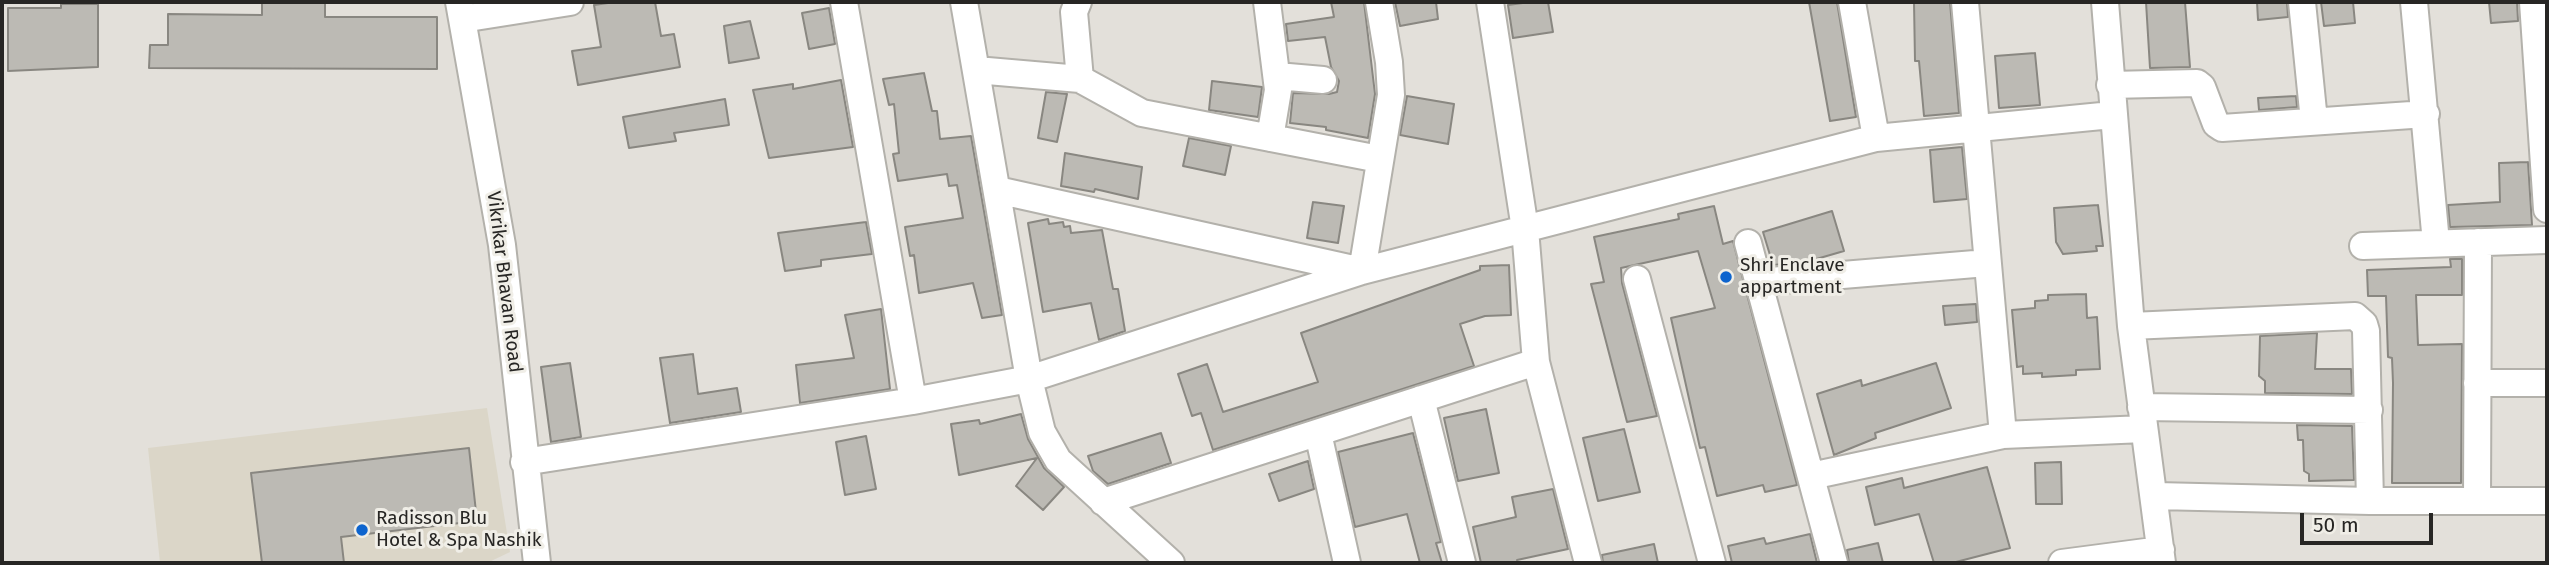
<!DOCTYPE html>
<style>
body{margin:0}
#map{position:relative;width:2549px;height:565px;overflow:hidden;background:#e3e0da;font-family:"Fira Sans",sans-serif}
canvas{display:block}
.frame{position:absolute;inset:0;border:4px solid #272624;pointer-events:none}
.scale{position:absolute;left:2300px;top:513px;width:133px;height:32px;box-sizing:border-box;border:4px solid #272624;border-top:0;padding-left:9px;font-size:21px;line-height:24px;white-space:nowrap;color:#272624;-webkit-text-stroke:5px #f0eee7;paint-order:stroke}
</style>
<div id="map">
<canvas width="2549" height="565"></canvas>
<div class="frame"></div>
<div class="scale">50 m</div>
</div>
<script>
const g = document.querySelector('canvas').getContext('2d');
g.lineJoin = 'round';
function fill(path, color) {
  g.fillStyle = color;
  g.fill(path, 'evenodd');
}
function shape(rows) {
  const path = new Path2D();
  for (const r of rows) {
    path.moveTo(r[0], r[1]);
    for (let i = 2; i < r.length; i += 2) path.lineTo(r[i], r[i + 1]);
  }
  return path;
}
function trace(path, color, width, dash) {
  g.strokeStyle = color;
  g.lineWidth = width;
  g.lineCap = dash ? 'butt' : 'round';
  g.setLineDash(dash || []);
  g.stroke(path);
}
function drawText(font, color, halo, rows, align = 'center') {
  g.font = font + ' "Fira Sans",sans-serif';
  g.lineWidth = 6;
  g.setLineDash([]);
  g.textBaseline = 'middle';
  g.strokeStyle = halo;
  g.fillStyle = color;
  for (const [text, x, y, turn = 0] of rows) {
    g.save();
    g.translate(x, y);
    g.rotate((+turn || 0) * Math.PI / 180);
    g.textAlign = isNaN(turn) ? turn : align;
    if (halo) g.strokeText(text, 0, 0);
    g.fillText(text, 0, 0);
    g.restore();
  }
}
fill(shape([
 [487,408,510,552,487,563,160,563,148,448]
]), '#dbd6c8');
const building = shape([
 [262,2,325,2,325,17,437,17,437,69,149,68,150,45,168,45,168,14,262,15,262,2],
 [615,2,655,2,661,36,674,34,680,67,578,85,572,51,601,47,594,5,615,2],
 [1331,2,1364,2,1375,94,1368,138,1326,130,1326,127,1290,123,1293,93,1329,94,1337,92,1339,81,1331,67,1325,37,1288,41,1286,24,1334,17,1331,2],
 [1395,2,1436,2,1438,19,1400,26,1395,2],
 [1530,2,1548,2,1553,32,1513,38,1508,5,1530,2],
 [1809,2,1837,2,1856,117,1830,121,1809,2],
 [1914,2,1950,2,1959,113,1924,116,1919,61,1915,61,1914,2],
 [2146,2,2185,2,2190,67,2150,68,2146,2],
 [2257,2,2287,2,2288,17,2258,20,2257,2],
 [2321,2,2353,2,2355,23,2324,26,2321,2],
 [2489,2,2517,2,2518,21,2491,23,2489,2],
 [61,4,98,4,98,67,8,71,8,8,61,8,61,4],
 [829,8,835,44,809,49,802,13,829,8],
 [750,21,759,58,729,63,724,26,750,21],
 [2035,53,2040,105,1999,108,1995,56,2035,53],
 [924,73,932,111,937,111,940,139,971,136,1002,315,982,318,973,283,919,293,914,255,910,256,905,227,963,218,957,185,949,186,947,174,898,181,893,154,899,153,894,104,889,105,883,79,924,73],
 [841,80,853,147,769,158,753,90,793,84,793,89,841,80],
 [1212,81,1262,87,1258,117,1209,110,1212,81],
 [1046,92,1067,94,1057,142,1038,138,1046,92],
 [1407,96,1454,104,1448,144,1400,135,1407,96],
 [2296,96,2297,107,2259,110,2258,98,2296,96],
 [725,99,729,125,674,133,676,141,629,148,623,117,725,99],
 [1189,138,1231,146,1225,175,1183,166,1189,138],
 [1962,147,1967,199,1934,202,1930,150,1962,147],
 [1065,153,1142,167,1138,199,1095,189,1094,192,1061,186,1065,153],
 [2528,162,2532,225,2450,227,2448,205,2500,202,2499,163,2528,162],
 [1313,202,1344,206,1338,243,1307,238,1313,202],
 [2098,205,2103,246,2096,246,2097,251,2063,254,2056,242,2054,208,2098,205],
 [1714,206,1723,244,1733,241,1797,485,1765,492,1763,485,1717,496,1705,447,1700,448,1671,318,1715,308,1698,251,1621,268,1622,283,1657,416,1627,422,1591,284,1604,282,1594,237,1679,219,1678,214,1714,206],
 [1832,211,1844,251,1806,262,1773,265,1763,232,1832,211],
 [1048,219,1049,224,1063,222,1064,227,1070,226,1071,233,1102,230,1113,289,1118,289,1125,331,1099,340,1091,303,1043,312,1028,223,1048,219],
 [866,222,872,254,821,260,821,266,785,271,778,233,866,222],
 [2450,259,2462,259,2462,295,2416,295,2418,345,2462,344,2461,483,2392,483,2393,383,2392,358,2388,357,2386,296,2368,296,2367,270,2451,267,2450,259],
 [1509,265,1511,315,1485,316,1460,324,1474,366,1213,450,1201,413,1192,416,1178,374,1207,364,1223,412,1318,382,1301,333,1480,270,1480,266,1509,265],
 [2086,294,2087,318,2097,317,2100,369,2076,370,2076,375,2042,377,2042,373,2023,374,2023,366,2017,367,2012,310,2035,308,2035,301,2048,300,2048,295,2086,294],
 [1976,304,1977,322,1945,325,1943,306,1976,304],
 [881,309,890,389,800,403,796,365,854,358,845,315,881,309],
 [2317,333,2315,369,2351,369,2352,394,2265,393,2265,381,2259,376,2260,336,2317,333],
 [693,354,698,394,737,388,741,412,670,423,660,358,693,354],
 [570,363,581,437,551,442,541,367,570,363],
 [1936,363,1951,408,1875,433,1876,438,1834,455,1817,394,1861,380,1862,386,1936,363],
 [1486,409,1499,473,1458,481,1444,418,1486,409],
 [1021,414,1028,439,1044,468,1064,487,1043,510,1016,486,1037,458,959,475,951,424,979,420,980,424,1021,414],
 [2297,425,2352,426,2354,480,2309,481,2309,474,2304,471,2303,440,2298,440,2297,425],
 [1624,429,1640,492,1598,501,1583,438,1624,429],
 [1161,433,1171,463,1108,484,1093,471,1088,456,1161,433],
 [1413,433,1441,542,1436,543,1442,563,1420,563,1407,514,1355,527,1338,452,1413,433],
 [866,436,876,489,845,495,836,442,866,436],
 [469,448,477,521,341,537,344,563,262,563,251,473,469,448],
 [1308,461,1314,489,1279,501,1269,474,1308,461],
 [2061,462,2062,504,2036,504,2035,463,2061,462],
 [1987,467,2010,548,1952,563,1934,563,1919,514,1875,525,1866,487,1902,478,1904,488,1987,467],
 [1553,489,1568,549,1517,560,1518,563,1481,563,1473,527,1516,517,1512,497,1553,489],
 [1810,534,1817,563,1732,563,1728,546,1764,538,1766,544,1810,534],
 [1878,543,1883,563,1849,563,1847,550,1878,543],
 [1654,544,1658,563,1603,563,1602,555,1654,544]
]);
fill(building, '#bcbab4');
trace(building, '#898781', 2);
const minor = shape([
 [459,2,502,245,537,563],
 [844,2,913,401],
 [964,2,1029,379,1042,432,1058,460,1171,563],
 [1078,2,1074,12,1080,79],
 [1267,2,1278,90,1270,138],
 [1490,2,1525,229,1536,362,1588,563],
 [1852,2,1876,138],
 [1965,2,2003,435],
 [2105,2,2131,326,2162,563],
 [2302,2,2314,121],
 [2414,2,2436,243],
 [2533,2,2547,209],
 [462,19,570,2],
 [976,70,1080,79,1142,113,1379,159],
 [1277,76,1323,80],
 [2110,85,2197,83,2202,87,2216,124,2222,128,2426,114],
 [997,190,1362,271,1391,95,1389,62,1379,2],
 [1748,243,1834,563],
 [2363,246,2547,240],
 [1637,279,1712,563],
 [1758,282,1987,263],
 [2131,326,2355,316,2364,324,2366,331,2370,501],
 [2477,383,2547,383],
 [1421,399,1462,563],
 [2141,407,2369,410],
 [1318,433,1347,563],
 [524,462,913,401,1029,379,1362,271,1876,138,2112,115],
 [1811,476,2003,435,2144,429],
 [2156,496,2370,501,2547,501],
 [2477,501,2478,242],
 [1103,502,1536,362],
 [2062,563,2161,550]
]);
trace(minor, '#b3b1ab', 30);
trace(minor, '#fff', 26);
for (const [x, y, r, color] of [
 [1726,277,7,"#0d64ce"],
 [362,530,7,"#0d64ce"]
]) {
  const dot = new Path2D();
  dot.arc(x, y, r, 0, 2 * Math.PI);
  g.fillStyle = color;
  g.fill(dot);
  trace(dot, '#f0eee7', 2.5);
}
drawText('19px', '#272624', '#f0eee7', [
 ["Shri Enclave",1740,266],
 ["appartment",1740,288],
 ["Radisson Blu",376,519],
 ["Hotel & Spa Nashik",376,541]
], 'left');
drawText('19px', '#272624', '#f0eee7', [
 ["Vikrikar Bhavan Road",504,282,83]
]);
</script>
